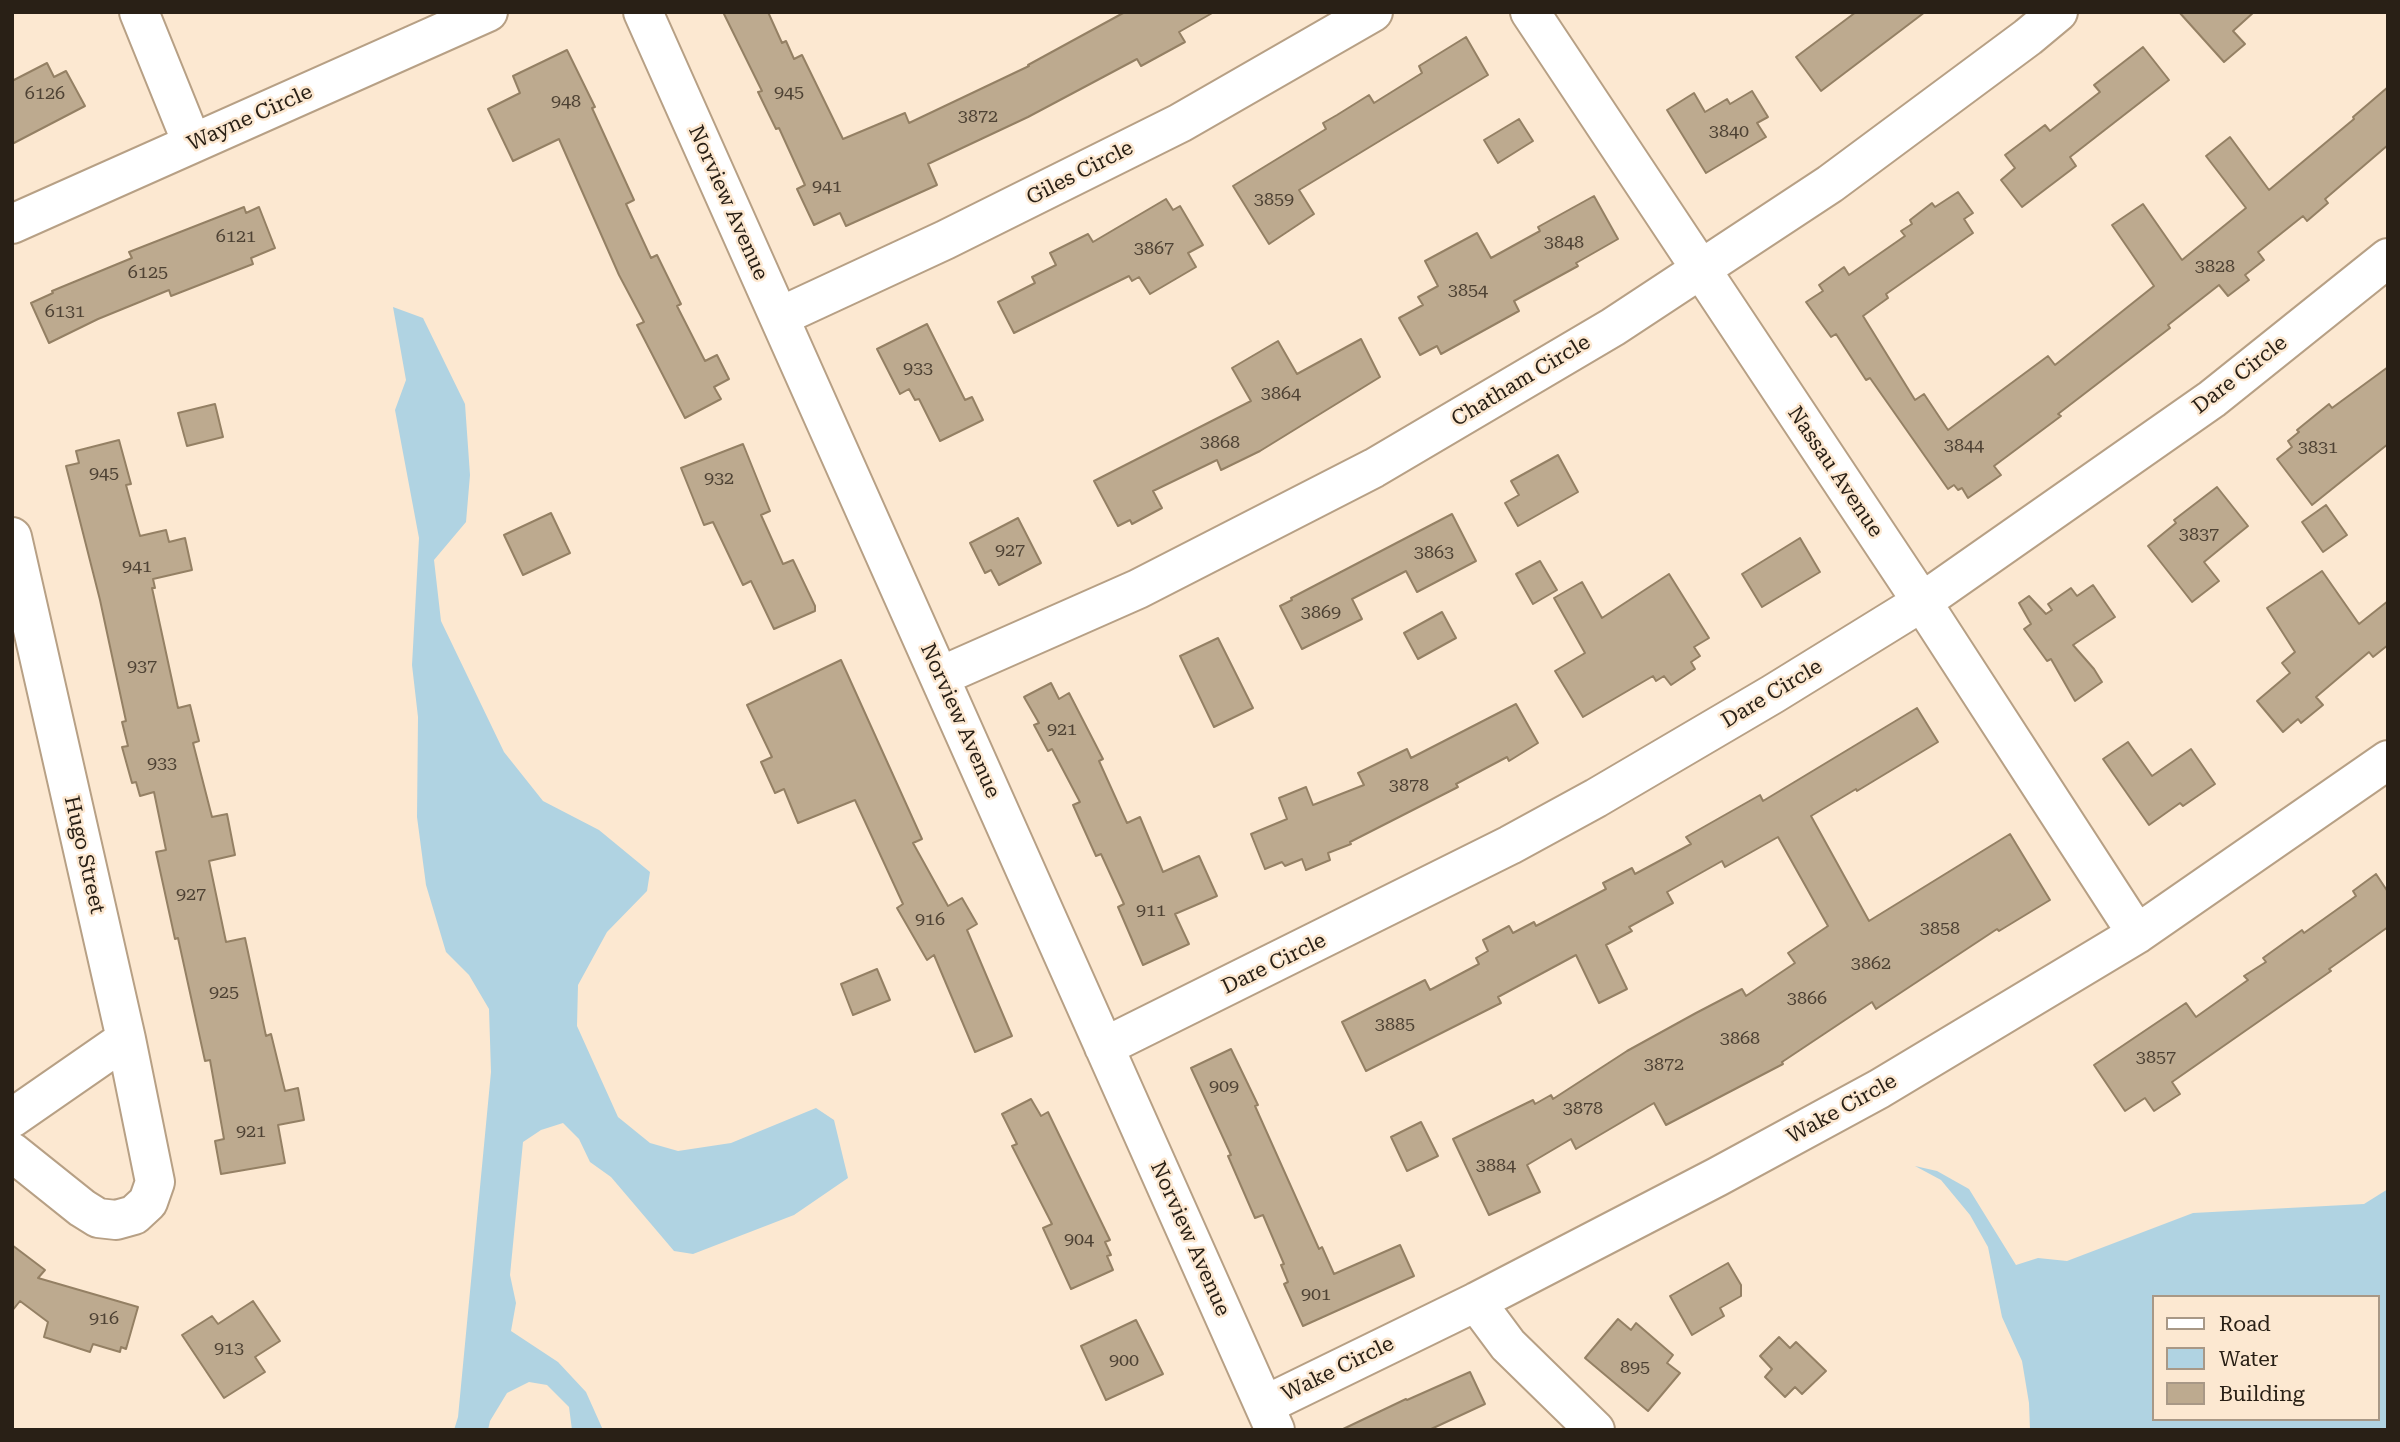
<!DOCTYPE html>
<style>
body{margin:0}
#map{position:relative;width:2400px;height:1442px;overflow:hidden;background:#fce8d1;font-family:"Roboto Serif",serif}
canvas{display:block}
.frame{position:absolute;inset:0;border:14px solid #292016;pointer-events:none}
.legend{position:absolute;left:2152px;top:1295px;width:228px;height:126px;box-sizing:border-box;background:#fce8d1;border:2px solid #a89886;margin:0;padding:9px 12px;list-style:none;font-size:21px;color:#292016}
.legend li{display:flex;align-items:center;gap:14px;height:35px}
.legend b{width:35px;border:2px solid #a89886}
</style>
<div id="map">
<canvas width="2400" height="1442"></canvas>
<div class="frame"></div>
<ul class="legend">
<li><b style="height:9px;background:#fff"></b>Road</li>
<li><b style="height:19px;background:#b0d3e2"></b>Water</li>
<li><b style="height:19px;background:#bdaa8f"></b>Building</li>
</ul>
</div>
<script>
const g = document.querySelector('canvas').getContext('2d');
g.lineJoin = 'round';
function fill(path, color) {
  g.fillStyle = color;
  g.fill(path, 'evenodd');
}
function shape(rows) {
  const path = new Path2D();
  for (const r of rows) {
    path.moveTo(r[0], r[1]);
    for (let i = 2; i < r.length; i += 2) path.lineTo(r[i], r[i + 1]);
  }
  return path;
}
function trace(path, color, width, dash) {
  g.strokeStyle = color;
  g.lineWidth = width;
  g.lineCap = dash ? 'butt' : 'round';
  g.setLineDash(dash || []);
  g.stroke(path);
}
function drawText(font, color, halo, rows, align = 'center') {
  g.font = font + ' "Roboto Serif",serif';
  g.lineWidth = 5;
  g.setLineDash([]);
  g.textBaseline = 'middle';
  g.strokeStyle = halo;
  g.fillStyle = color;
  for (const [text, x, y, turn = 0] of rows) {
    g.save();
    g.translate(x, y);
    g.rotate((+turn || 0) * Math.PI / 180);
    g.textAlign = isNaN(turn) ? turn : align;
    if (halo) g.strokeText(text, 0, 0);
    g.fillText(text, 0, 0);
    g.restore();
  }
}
fill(shape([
 [393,307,423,318,465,404,470,475,466,522,434,560,441,621,504,752,543,801,599,830,650,872,647,891,607,932,578,985,577,1026,618,1117,650,1143,678,1151,731,1143,816,1108,834,1120,848,1178,794,1215,693,1254,674,1251,611,1177,590,1162,579,1139,563,1123,541,1130,523,1142,510,1275,516,1303,511,1331,558,1362,586,1392,603,1430,572,1430,569,1407,547,1385,529,1382,507,1393,490,1421,488,1430,454,1430,458,1417,491,1072,489,1009,469,975,446,952,426,885,417,817,418,717,412,665,419,538,395,410,406,380],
 [1915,1166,1937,1171,1969,1189,2016,1265,2038,1258,2067,1261,2193,1213,2364,1204,2388,1189,2388,1430,2030,1430,2029,1403,2022,1361,2002,1317,1988,1247,1970,1215,1941,1180],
 [2153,1297,2377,1297,2377,1419,2153,1419]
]), '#b0d3e2');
const building = shape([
 [723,12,768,12,782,43,786,41,794,59,802,55,843,139,905,113,909,123,1029,66,1028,65,1125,12,1214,12,1179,32,1185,42,1141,66,1137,59,1028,117,928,164,937,185,846,226,840,213,814,225,797,189,805,185,779,128,776,129,758,92,762,91,723,12],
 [1856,12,1925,12,1821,91,1796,57,1856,12],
 [2179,12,2254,12,2233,31,2245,44,2224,62,2179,12],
 [1466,37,1488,75,1299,190,1314,214,1269,244,1233,186,1326,129,1323,123,1337,115,1369,95,1374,103,1422,73,1419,66,1466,37],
 [2143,47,2169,80,2070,157,2076,166,2022,207,2001,180,2015,168,2005,155,2045,125,2050,131,2100,92,2094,85,2143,47],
 [567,50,595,107,592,108,634,200,626,204,651,258,657,255,681,304,677,306,705,361,717,355,729,379,714,387,721,399,685,418,637,325,644,322,619,275,559,139,513,161,488,109,520,93,513,76,567,50],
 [47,63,54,77,66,71,85,106,12,144,12,81,47,63],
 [2388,87,2388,145,2325,199,2328,203,2307,221,2303,216,2258,252,2264,260,2245,275,2249,280,2228,296,2219,285,2168,325,2170,328,2058,414,2061,416,1994,466,2001,475,1968,498,1962,488,1958,490,1954,485,1948,489,1870,378,1866,380,1836,334,1831,337,1806,302,1823,291,1819,285,1844,267,1849,275,1905,236,1901,231,1912,224,1910,220,1932,203,1935,207,1958,192,1973,213,1964,219,1973,233,1886,294,1888,298,1863,316,1915,400,1924,394,1948,430,2048,356,2055,365,2154,286,2112,225,2143,204,2182,260,2246,208,2206,156,2230,137,2269,190,2354,119,2353,117,2388,87],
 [1752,91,1768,117,1757,123,1766,137,1706,173,1667,110,1694,93,1705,112,1727,99,1730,104,1752,91],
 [1519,119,1533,141,1498,163,1484,140,1519,119],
 [1594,196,1618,239,1576,263,1578,266,1514,301,1519,311,1441,354,1437,346,1420,355,1399,318,1423,305,1418,297,1438,286,1425,261,1477,233,1491,258,1540,231,1538,227,1594,196],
 [1166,199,1173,210,1180,206,1203,245,1188,253,1196,267,1150,294,1139,277,1132,281,1129,276,1014,333,998,302,1035,283,1032,277,1056,265,1050,253,1088,234,1093,242,1166,199],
 [244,207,246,213,259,207,275,248,251,258,253,264,171,296,169,290,98,319,49,343,31,303,53,293,52,291,132,258,129,252,244,207],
 [927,324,965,400,972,397,983,420,940,441,919,399,915,400,909,389,900,394,877,349,927,324],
 [1361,339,1380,377,1260,451,1221,470,1217,460,1153,491,1162,508,1132,524,1130,520,1118,526,1094,481,1251,401,1232,368,1278,341,1297,374,1361,339],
 [2388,367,2388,444,2312,505,2277,459,2292,447,2288,441,2299,432,2297,430,2329,404,2332,408,2388,367],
 [215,404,223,437,187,446,178,413,215,404],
 [119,440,131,484,126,485,140,536,166,530,169,542,185,538,192,570,153,579,155,588,152,588,178,708,190,705,199,741,193,743,212,817,227,814,235,855,209,861,226,942,245,938,266,1036,271,1034,285,1091,298,1088,304,1120,278,1125,285,1163,221,1174,215,1141,224,1139,210,1060,205,1061,178,938,175,939,156,852,166,850,154,792,140,796,136,782,132,783,122,747,128,746,122,722,126,721,100,600,66,466,79,463,76,451,119,440],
 [743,444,770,511,761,515,783,564,793,560,815,606,815,611,774,629,751,581,743,585,713,522,704,525,681,468,743,444],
 [1558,455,1578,492,1518,526,1505,503,1519,495,1511,481,1558,455],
 [2217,487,2248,526,2204,562,2219,581,2192,602,2148,546,2176,523,2174,520,2217,487],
 [2326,505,2347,535,2323,552,2302,522,2326,505],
 [551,513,570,553,523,575,504,535,551,513],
 [1452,514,1476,561,1417,592,1406,571,1352,599,1362,619,1302,649,1280,606,1292,600,1291,598,1452,514],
 [1018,518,1041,563,999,585,991,570,985,573,970,543,1018,518],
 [1800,538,1820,572,1762,607,1742,574,1800,538],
 [1540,561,1557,590,1533,604,1516,574,1540,561],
 [2322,571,2359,624,2388,601,2388,645,2373,657,2369,652,2316,697,2323,705,2301,723,2298,719,2283,732,2257,701,2290,673,2282,663,2295,652,2267,608,2322,571],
 [1669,574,1709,638,1694,647,1700,656,1691,662,1695,669,1671,685,1664,676,1656,681,1653,676,1583,717,1555,671,1585,653,1554,598,1582,582,1602,618,1669,574],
 [2093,585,2115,617,2073,645,2094,669,2102,682,2075,701,2051,659,2047,661,2024,629,2031,624,2019,603,2029,596,2046,614,2052,610,2048,604,2071,588,2077,596,2093,585],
 [1442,612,1456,638,1418,659,1404,633,1442,612],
 [1218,638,1253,708,1214,727,1180,656,1218,638],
 [841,660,922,839,913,843,948,906,962,898,977,924,967,930,1012,1036,975,1052,934,955,927,960,897,908,903,904,855,800,798,823,784,789,775,793,761,762,772,757,747,705,841,660],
 [1051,683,1059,699,1069,693,1103,759,1099,761,1127,823,1140,817,1163,872,1199,856,1217,896,1175,914,1189,944,1143,965,1118,907,1124,904,1101,854,1096,856,1073,805,1080,802,1052,749,1048,751,1034,725,1039,723,1024,697,1051,683],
 [1516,704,1538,743,1509,761,1507,757,1456,784,1458,787,1350,842,1351,844,1328,853,1330,860,1306,870,1302,859,1285,866,1282,862,1265,869,1251,834,1287,819,1279,798,1306,787,1313,805,1364,785,1358,773,1407,749,1411,758,1516,704],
 [1917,708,1938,742,1857,791,1856,789,1811,816,1869,921,2010,834,2050,900,1999,931,1997,929,1876,1009,1872,1002,1782,1062,1783,1064,1666,1125,1654,1103,1576,1149,1571,1139,1527,1165,1540,1192,1489,1215,1453,1139,1533,1100,1535,1104,1551,1095,1553,1099,1627,1051,1696,1013,1742,989,1746,996,1795,963,1788,953,1828,926,1778,837,1725,867,1722,861,1667,892,1673,903,1629,927,1632,931,1606,945,1627,989,1599,1003,1576,955,1498,997,1501,1003,1366,1071,1342,1022,1425,980,1430,990,1479,964,1476,958,1488,951,1483,940,1509,926,1513,933,1534,922,1536,926,1606,889,1603,883,1632,868,1635,874,1691,844,1686,837,1760,795,1763,801,1917,708],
 [2128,742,2152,776,2191,749,2215,784,2183,806,2180,803,2149,825,2103,759,2128,742],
 [2376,874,2388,892,2388,927,2329,969,2331,971,2172,1082,2180,1094,2154,1111,2145,1098,2125,1111,2094,1065,2186,1003,2196,1017,2248,980,2244,976,2266,962,2263,958,2302,930,2304,933,2356,896,2353,891,2376,874],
 [877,969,890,1000,853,1015,841,984,877,969],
 [1231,1049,1258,1105,1255,1106,1319,1249,1322,1247,1334,1274,1400,1245,1414,1276,1303,1326,1284,1284,1288,1282,1281,1265,1284,1264,1263,1215,1255,1218,1228,1156,1231,1155,1191,1068,1231,1049],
 [1031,1099,1041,1116,1048,1112,1110,1240,1105,1242,1111,1255,1107,1256,1113,1270,1071,1289,1043,1228,1052,1224,1012,1146,1017,1144,1002,1114,1031,1099],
 [1421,1122,1438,1156,1407,1171,1391,1137,1421,1122],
 [12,1245,45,1270,38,1278,138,1307,126,1349,121,1347,120,1352,93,1344,90,1352,44,1337,48,1322,20,1301,12,1311,12,1245],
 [1728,1263,1741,1285,1741,1296,1720,1308,1724,1316,1692,1335,1670,1296,1728,1263],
 [253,1301,280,1341,255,1357,265,1372,224,1398,182,1335,212,1316,218,1324,253,1301],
 [1618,1319,1631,1330,1636,1323,1673,1355,1667,1363,1680,1373,1648,1411,1585,1358,1618,1319],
 [1136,1320,1163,1374,1106,1400,1081,1346,1136,1320],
 [1779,1337,1790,1348,1796,1342,1826,1371,1802,1394,1795,1387,1785,1397,1765,1377,1772,1369,1760,1356,1779,1337],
 [1470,1372,1485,1404,1429,1430,1341,1430,1406,1399,1407,1400,1470,1372]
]);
fill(building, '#bdaa8f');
trace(building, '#948064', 2);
const minor = shape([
 [139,12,192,143],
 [643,12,1275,1430],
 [1530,12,1922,602,2137,934],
 [12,224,488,12],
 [779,317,945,240,1180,123,1373,12],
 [12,537,126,1039,155,1182,148,1202,134,1215,116,1220,98,1218,82,1208,12,1152],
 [941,676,1138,589,1374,468,1613,327,1830,184,2028,37,2058,12],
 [1104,1047,1510,845,1596,798,1773,694,1922,602,2212,399,2388,258],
 [12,1118,126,1039],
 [1476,1302,1508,1345,1595,1430],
 [1265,1405,1476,1302,1717,1177,1879,1089,2137,934,2388,760]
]);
trace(minor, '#b7a085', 42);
trace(minor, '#fff', 38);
drawText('18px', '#4e4234', null, [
 ["945",789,93],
 ["6126",45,94],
 ["948",566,102],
 ["3872",978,117],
 ["3840",1729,132],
 ["941",827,187],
 ["3859",1274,200],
 ["6121",236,237],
 ["3848",1564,243],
 ["3867",1154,249],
 ["3828",2215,267],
 ["6125",148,273],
 ["3854",1468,291],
 ["6131",65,312],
 ["933",918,369],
 ["3864",1281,394],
 ["3868",1220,443],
 ["3844",1964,446],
 ["3831",2318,448],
 ["945",104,474],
 ["932",719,479],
 ["3837",2199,535],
 ["927",1010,551],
 ["3863",1434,553],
 ["941",137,567],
 ["3869",1321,613],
 ["937",142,667],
 ["921",1062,730],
 ["933",162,764],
 ["3878",1409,786],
 ["927",191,895],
 ["911",1151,911],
 ["916",930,920],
 ["3858",1940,929],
 ["3862",1871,964],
 ["925",224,993],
 ["3866",1807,999],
 ["3885",1395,1025],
 ["3868",1740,1039],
 ["3857",2156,1058],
 ["3872",1664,1065],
 ["909",1224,1087],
 ["3878",1583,1109],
 ["921",251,1132],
 ["3884",1496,1166],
 ["904",1079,1240],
 ["901",1316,1295],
 ["916",104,1319],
 ["913",229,1349],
 ["900",1124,1361],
 ["895",1635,1368]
]);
drawText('21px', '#292016', '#fce8d1', [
 ["Wayne Circle",250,118,-24],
 ["Giles Circle",1080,173,-27],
 ["Norview Avenue",728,203,66],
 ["Dare Circle",2240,375,-38],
 ["Chatham Circle",1521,381,-31],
 ["Nassau Avenue",1835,472,56],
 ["Dare Circle",1772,694,-31],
 ["Norview Avenue",960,721,66],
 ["Hugo Street",84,855,77],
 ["Dare Circle",1274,964,-26],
 ["Wake Circle",1842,1109,-29],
 ["Norview Avenue",1190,1239,66],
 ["Wake Circle",1338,1369,-26]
]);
</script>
